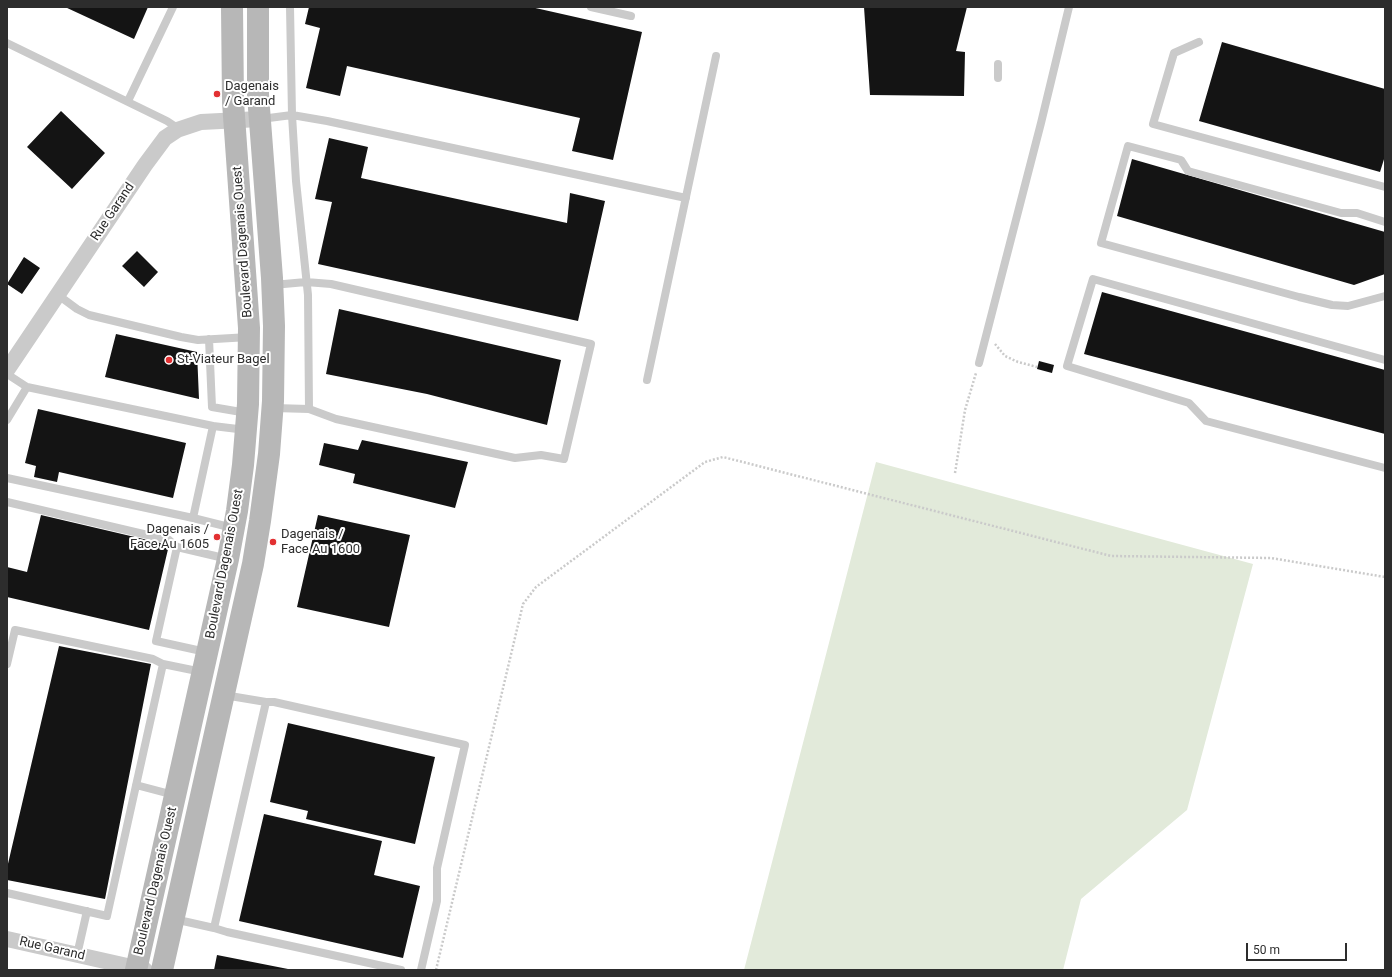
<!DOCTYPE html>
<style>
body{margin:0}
#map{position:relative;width:1392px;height:977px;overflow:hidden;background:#fff;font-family:Roboto,sans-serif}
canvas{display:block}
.frame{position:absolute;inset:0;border:8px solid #2d2d2d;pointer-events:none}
.scale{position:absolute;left:1246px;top:943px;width:101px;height:18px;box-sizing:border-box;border:2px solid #2d2d2d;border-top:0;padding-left:5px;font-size:12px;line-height:14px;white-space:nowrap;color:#2d2d2d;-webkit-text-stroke:3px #fff;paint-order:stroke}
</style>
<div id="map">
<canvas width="1392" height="977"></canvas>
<div class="frame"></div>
<div class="scale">50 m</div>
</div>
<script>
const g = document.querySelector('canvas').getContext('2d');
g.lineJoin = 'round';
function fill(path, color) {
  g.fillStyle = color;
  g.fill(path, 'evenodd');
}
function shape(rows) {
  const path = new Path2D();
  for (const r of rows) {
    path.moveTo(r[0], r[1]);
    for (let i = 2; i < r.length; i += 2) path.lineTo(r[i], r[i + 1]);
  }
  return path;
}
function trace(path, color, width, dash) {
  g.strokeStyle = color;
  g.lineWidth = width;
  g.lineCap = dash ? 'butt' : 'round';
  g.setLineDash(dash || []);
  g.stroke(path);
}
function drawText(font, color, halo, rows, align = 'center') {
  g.font = font + ' Roboto,sans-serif';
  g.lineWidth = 4;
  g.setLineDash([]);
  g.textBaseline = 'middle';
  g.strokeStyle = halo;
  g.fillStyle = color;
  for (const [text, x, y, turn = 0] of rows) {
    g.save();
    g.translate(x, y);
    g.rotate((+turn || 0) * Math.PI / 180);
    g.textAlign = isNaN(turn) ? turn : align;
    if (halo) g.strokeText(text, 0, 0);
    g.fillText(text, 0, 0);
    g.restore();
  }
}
fill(shape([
 [876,462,1253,564,1187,810,1081,899,1063,970,744,970]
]), '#e2eada');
fill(shape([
 [65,7,148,7,134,39],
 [309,7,531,7,642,32,613,160,572,151,580,118,347,66,340,96,306,88,320,28,305,24],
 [864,7,967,7,956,51,965,52,964,96,870,95],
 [1222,42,1385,89,1385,156,1380,172,1199,121],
 [61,111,105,153,72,189,27,147],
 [329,138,368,147,361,178,567,223,570,193,605,201,578,321,318,264,332,202,315,199],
 [1132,159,1385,232,1385,274,1354,285,1117,216],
 [137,251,158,272,144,287,122,266],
 [24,257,40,268,22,294,7,284],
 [1102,292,1385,370,1385,434,1084,354],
 [339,309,561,360,547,425,427,394,326,374],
 [116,334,197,352,199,399,105,377],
 [1039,361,1054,365,1052,373,1037,369],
 [38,409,186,443,173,498,59,472,57,482,34,477,36,466,25,463],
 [362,440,468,462,455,508,353,483,355,474,319,465,324,443,358,450],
 [41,515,169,545,149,630,7,597,7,567,27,572],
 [318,515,410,535,389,627,297,607],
 [59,646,151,664,105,899,7,880,7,868],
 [288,723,435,757,415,844,306,819,308,811,270,802],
 [264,814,382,841,374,875,420,886,403,958,239,921],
 [217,955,288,969,288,970,214,970]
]), '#141414');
trace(shape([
 [995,344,1005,356,1018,362,1037,367],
 [955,473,965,410,976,373],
 [436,970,523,604,536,587,705,462,723,457,1111,556,1271,558,1385,577]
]), '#cacaca', 2.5, [2, 2]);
trace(shape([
 [591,7,631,16],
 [1199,42,1174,53,1153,124,1385,187],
 [7,43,167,121,173,125,176,130],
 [998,78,998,64],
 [128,101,173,7],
 [261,119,292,115,327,121,686,198],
 [1385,222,1357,213,1341,213,1188,171,1181,160,1128,146,1101,243,1299,297,1332,305,1348,306,1385,296],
 [273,285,306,282,331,284,591,344,564,459,541,455,515,458,336,419,309,409],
 [58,295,77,309,89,315,181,337,198,340,249,337],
 [209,339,212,407,247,413],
 [1385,360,1093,279,1067,366,1189,403,1206,421,1385,468],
 [979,363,1041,123,1069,7],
 [7,374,27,387,7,420],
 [647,380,716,56],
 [27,387,213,426],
 [274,408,309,409,308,295,296,181,292,115,290,7],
 [7,478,193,518],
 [7,502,169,540,177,547],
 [233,528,193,518,213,426,246,430],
 [206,652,156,641,177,547,228,559],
 [7,664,15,630,153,659,163,664],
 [266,702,274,702,465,745,437,868,437,901,421,970],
 [136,785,174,795],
 [7,893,107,916,163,664,202,672],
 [174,919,214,928,266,702,224,695],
 [214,928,227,932,401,970],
 [77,955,87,911]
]), '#cacaca', 8);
trace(shape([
 [7,370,145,165,165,138,177,130,201,122,260,119],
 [7,939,145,970]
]), '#cacaca', 16);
trace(shape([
 [136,970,228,559,237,511,243,465,248,404,249,328,233,102,232,7],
 [162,970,253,564,260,521,269,454,273,401,274,326,272,278,258,95,258,7]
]), '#b7b7b7', 22);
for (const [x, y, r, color] of [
 [217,94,4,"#e23032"],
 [169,360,4,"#e23032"],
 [217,537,4,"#e23032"],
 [273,542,4,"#e23032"]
]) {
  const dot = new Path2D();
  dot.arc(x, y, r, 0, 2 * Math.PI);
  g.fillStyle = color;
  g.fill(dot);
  trace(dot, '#fff', 1.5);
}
drawText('13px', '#2d2d2d', '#fff', [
 ["Dagenais",225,87],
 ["/ Garand",225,102],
 ["St-Viateur Bagel",177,360],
 ["Dagenais /",209,530,"right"],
 ["Face Au 1605",209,545,"right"],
 ["Dagenais /",281,535],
 ["Face Au 1600",281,550]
], 'left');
drawText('13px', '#2d2d2d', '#fff', [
 ["Rue Garand",113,212,-56],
 ["Boulevard Dagenais Ouest",243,242,-94],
 ["Boulevard Dagenais Ouest",225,564,-79],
 ["Boulevard Dagenais Ouest",156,881,-77],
 ["Rue Garand",52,949,13]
]);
</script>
